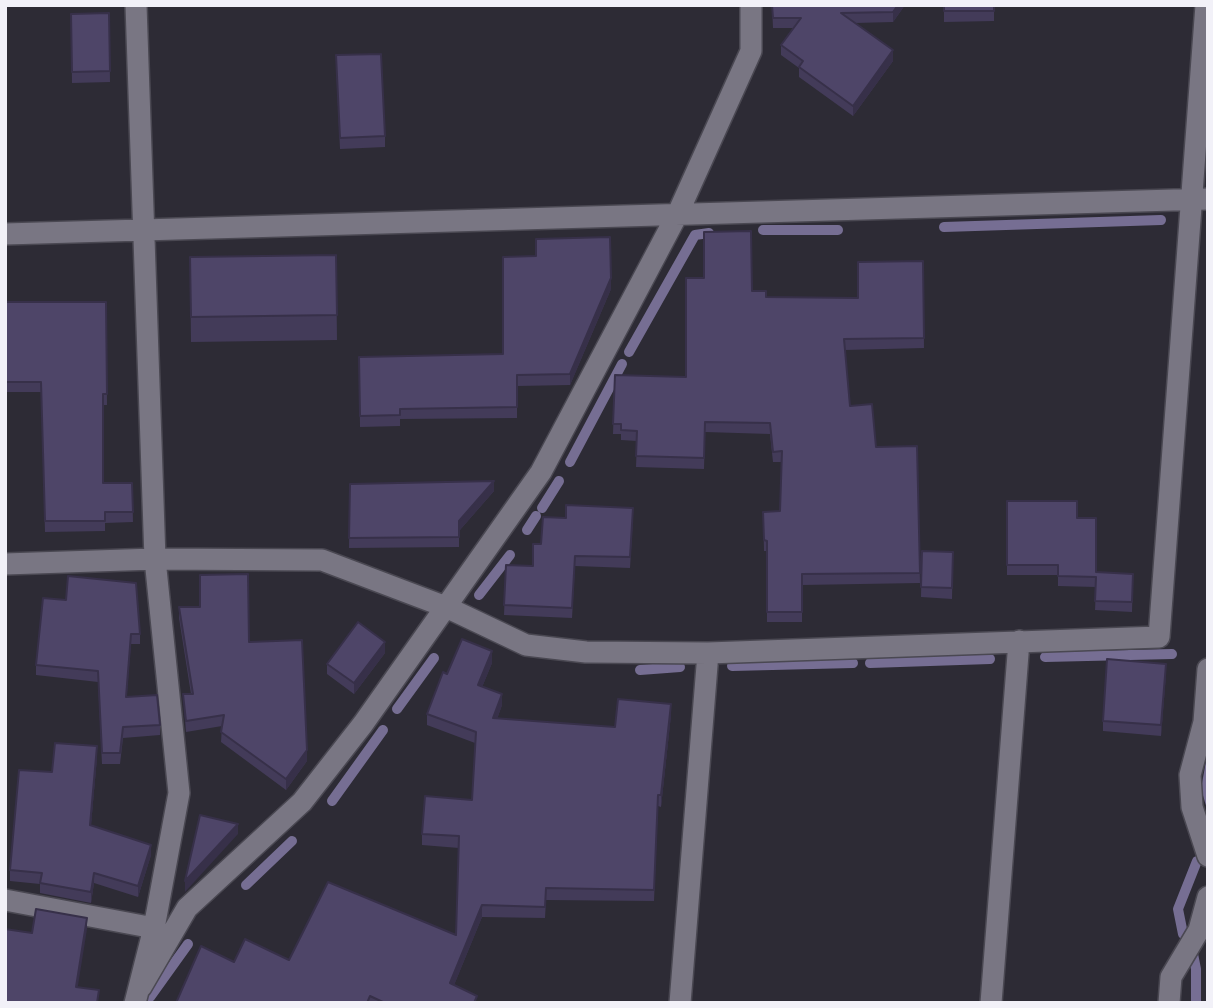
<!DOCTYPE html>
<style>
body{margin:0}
#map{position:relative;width:1213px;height:1008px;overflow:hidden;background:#2d2b35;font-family:Literata,serif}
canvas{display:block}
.frame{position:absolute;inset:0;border:7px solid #f2f1f8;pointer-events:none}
</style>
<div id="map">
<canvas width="1213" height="1008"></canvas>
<div class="frame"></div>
</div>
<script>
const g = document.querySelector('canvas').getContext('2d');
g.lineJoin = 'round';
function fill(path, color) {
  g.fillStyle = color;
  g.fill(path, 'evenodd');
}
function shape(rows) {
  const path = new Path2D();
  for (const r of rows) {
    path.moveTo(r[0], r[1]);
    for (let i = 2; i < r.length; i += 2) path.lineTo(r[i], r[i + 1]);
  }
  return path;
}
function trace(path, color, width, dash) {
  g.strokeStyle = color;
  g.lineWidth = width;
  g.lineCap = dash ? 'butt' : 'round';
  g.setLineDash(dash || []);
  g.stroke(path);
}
fill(shape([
 [1208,750,1208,812,1201,789]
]), '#766e93');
trace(shape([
 [944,227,1161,220],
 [763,230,838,230],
 [629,352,695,235,709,233],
 [570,462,622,364],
 [542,508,559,481],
 [527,530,536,516],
 [479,595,510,555],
 [1045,657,1172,654],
 [870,663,990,659],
 [732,666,853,663],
 [640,670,680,667],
 [397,709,434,658],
 [332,801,383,730],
 [246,885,292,841],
 [1183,934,1178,909,1197,861],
 [1192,949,1196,969,1196,1003],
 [150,997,188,944]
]), '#766e93', 10);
const minor = shape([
 [5,234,1208,199],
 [5,564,155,559,322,560,446,607,526,645,586,652,708,653,1159,637,1206,5],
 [1208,669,1204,722,1190,775,1192,807,1208,856],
 [5,900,154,928],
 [141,987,187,908,302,802,363,724,541,472,678,213,751,51,751,5],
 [135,1003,154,928,179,793,155,559,136,5],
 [680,1003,708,653],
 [991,1003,1019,641],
 [1169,1003,1171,977,1199,930,1208,897]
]);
trace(minor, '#4a4852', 24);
trace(minor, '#797683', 21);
fill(shape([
 [772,5,905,5,893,22,855,23,893,61,853,116,799,77,799,68,781,55,781,45,793,28,773,28],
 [944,5,994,5,994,21,944,22],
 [109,13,110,82,72,83,71,14],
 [336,66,385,136,385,147,340,149],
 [336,255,337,340,191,342,190,257],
 [923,261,924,348,845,350,850,406,876,447,917,446,920,583,802,585,802,622,767,622,767,551,764,551,763,512,780,511,782,462,773,462,770,434,705,432,704,469,636,467,637,441,621,440,621,434,613,434,615,375,686,377,752,291,766,297,858,298],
 [611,289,570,385,517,386,517,418,400,419,400,426,360,427,359,357,503,354],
 [5,302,106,302,107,405,103,405,103,483,132,483,133,522,105,523,105,531,45,532,41,392,5,392],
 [350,484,494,491,459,531,459,547,349,548],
 [1007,501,1096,572,1133,574,1132,612,1095,610,1096,587,1058,586,1058,575,1007,575],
 [566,518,633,518,630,568,575,566,572,618,504,615,506,565,533,566],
 [922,551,953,552,952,599,921,597],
 [43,598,140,634,140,644,131,644,126,697,160,725,160,735,123,738,120,764,102,764,98,682,36,675,36,665],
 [179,607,249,642,307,761,286,790,221,742,222,726,186,732,183,694,191,694,179,618],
 [385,653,354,694,327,674,327,664],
 [492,663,482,687,502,705,497,719,615,727,671,715,661,807,658,806,654,901,546,900,545,918,482,917,454,985,477,1003,176,1003,234,962,289,960,456,935,459,848,422,845,422,834,472,800,475,743,427,725,427,714,447,674],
 [1166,674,1161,736,1103,731,1103,721],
 [97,757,91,825,151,855,138,897,94,883,91,903,40,893,40,884,10,881,10,870,52,772]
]), '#433b59');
fill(shape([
 [898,5,905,5,893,22,893,12],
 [893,50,893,61,853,116,853,106],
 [611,278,611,289,570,385,570,374],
 [494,481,494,491,459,531,459,521],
 [131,634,131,644,126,707,126,697],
 [385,642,385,653,354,694,354,683],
 [492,651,492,663,478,697,478,685],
 [1166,664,1166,674,1161,736,1161,725],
 [502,694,502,705,493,730,493,718],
 [671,704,671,715,661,807,661,795],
 [97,746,97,757,90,836,90,825],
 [307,750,307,761,286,790,286,779],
 [238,824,238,834,185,892,185,881],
 [151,845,151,855,138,897,138,886],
 [94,873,94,883,91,903,91,892],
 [482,905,482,917,450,995,450,983],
 [87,918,87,929,76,998,76,987]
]), '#373049');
const building = shape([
 [772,5,898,5,893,12,841,13,893,50,853,106,799,67,803,61,781,45,801,18,773,18,772,5],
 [944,5,994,5,994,11,944,11,944,5],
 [109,13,110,71,72,72,71,14,109,13],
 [381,54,385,136,340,138,336,55,381,54],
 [751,231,752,291,766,291,766,297,858,298,858,262,923,261,924,338,844,339,850,406,872,404,876,447,917,446,920,573,802,574,802,612,767,612,767,541,764,540,763,512,780,511,782,451,773,452,770,423,705,422,704,458,636,456,637,431,621,430,621,424,613,424,615,375,686,377,686,278,704,278,704,232,751,231],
 [610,237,611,278,570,374,517,375,517,407,400,409,400,415,360,416,359,357,503,354,503,257,536,256,536,239,610,237],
 [336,255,337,315,191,317,190,257,336,255],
 [5,302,106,302,107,394,103,394,103,483,132,483,133,512,105,512,105,521,45,521,41,382,5,382,5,302],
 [494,481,459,521,459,537,349,538,350,484,494,481],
 [1007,501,1077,501,1077,518,1096,518,1096,572,1133,574,1132,602,1095,601,1096,577,1058,576,1058,565,1007,565,1007,501],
 [566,505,633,508,630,557,575,556,572,608,504,605,506,565,533,566,533,544,541,544,543,517,566,518,566,505],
 [922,551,953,552,952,588,921,587,922,551],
 [248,574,249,642,302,640,307,750,286,779,221,732,224,715,186,721,183,694,193,694,179,607,200,607,200,575,248,574],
 [68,576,136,583,140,634,131,634,126,697,157,695,160,725,123,727,120,753,102,753,98,671,36,665,43,598,66,600,68,576],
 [358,622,385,642,354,683,327,664,358,622],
 [462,639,492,651,478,685,502,694,493,718,615,727,618,699,671,704,661,795,658,795,654,890,546,888,545,907,482,905,450,983,477,996,474,1003,385,1003,370,996,367,1003,176,1003,201,946,234,962,245,939,289,960,328,882,456,935,459,836,422,834,425,796,472,800,476,732,427,714,443,672,447,674,462,639],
 [1107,659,1166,664,1161,725,1103,721,1107,659],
 [55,743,97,746,90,825,151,845,138,886,94,873,91,892,40,883,42,873,10,870,19,770,52,772,55,743],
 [200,815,238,824,185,881,200,815],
 [36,909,87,918,76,987,99,990,97,1003,5,1003,5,929,32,933,36,909]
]);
fill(building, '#4e4568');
trace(building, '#373049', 2);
</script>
